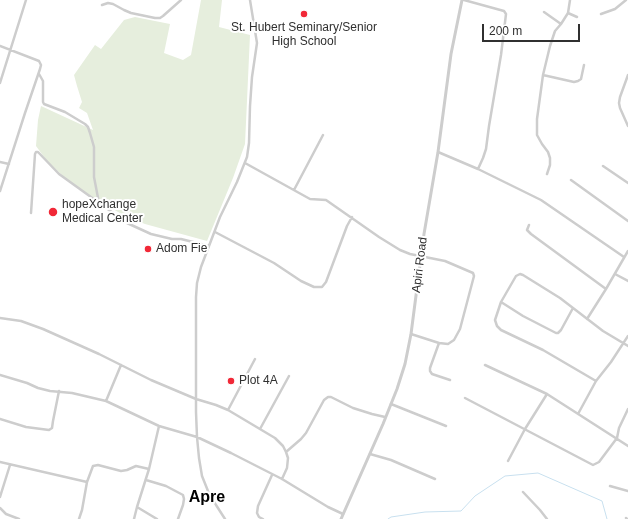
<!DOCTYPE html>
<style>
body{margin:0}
#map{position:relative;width:628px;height:519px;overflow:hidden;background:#fff;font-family:Helvetica,sans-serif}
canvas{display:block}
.scale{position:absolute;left:482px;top:24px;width:98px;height:18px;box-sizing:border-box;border:2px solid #303030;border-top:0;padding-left:5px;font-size:12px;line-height:14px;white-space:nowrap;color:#303030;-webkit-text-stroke:3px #fff;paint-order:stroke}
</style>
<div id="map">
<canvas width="628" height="519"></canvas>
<div class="scale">200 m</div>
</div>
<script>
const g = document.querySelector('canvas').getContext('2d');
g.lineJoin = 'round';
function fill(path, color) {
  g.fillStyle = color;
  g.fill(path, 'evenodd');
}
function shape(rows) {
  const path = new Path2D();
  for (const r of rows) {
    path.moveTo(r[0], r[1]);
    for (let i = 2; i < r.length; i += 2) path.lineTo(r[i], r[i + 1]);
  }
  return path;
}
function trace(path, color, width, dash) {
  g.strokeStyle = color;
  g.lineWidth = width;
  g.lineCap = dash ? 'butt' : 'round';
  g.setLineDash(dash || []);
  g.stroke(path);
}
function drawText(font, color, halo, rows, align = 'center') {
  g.font = font + ' Helvetica,sans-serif';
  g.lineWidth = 4;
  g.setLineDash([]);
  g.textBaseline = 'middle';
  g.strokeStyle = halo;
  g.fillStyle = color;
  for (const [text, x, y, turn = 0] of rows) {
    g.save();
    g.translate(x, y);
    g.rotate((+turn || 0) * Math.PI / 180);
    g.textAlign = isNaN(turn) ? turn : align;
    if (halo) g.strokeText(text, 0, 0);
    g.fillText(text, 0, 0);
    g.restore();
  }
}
fill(shape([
 [201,0,222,0,219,27,250,35,245,144,233,178,207,241,145,224,127,217,86,194,66,179,47,161,36,146,38,120,41,106,93,130,87,113,79,108,82,102,77,86,74,75,95,45,101,49,124,20,135,17,170,24,164,53,183,60,191,55]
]), '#e6eedd');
trace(shape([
 [388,519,391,517,425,512,461,511,475,496,505,476,538,473,602,501,607,519]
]), '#c8e0ef', 1);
trace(shape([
 [464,0,504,11,506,14,501,55,489,126,486,149,483,158,478,169],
 [102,5,108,3,113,4,124,10,131,13,155,18,160,18,163,16,181,0],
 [544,12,561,24],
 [568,13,577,17],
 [601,14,615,9,626,0],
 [0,46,39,61,41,65,40,69,25,113,0,191],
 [39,74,43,81,43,102,44,104,65,112,85,124,88,127,90,133,94,147,94,177,99,203],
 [543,75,574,82,578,81,581,79,584,65],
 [628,75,620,97,619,103,620,108,628,126],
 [0,83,26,0],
 [438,152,478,169,541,200,624,257],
 [0,162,9,164],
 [245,163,310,199,326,200,379,237,400,250,410,254,445,261,473,273,474,276,460,329,454,340,448,344,439,343,411,334],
 [603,166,628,183],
 [547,174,550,165,550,158,548,152,542,144,537,135,537,119,543,75,550,46,555,31,561,24,568,13,570,0],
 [571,180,628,221],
 [294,190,323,135],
 [31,213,35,154,36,152,38,152,59,174,127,223,151,234,172,239,181,239,209,246],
 [529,225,527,230,531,234,606,289],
 [215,232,274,263,301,281,314,287,322,287,326,282,347,226,352,217],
 [615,274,628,281],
 [501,302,523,316,556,333,558,333,561,330,573,308],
 [0,318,21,321,43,329,99,354,151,380,196,399,216,405,228,410,275,438,283,446,286,452,288,458,287,468,282,479],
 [587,319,606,289,628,251],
 [439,343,430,368,430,371,432,374,450,380],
 [485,365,547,394,628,446],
 [0,375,27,383,38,388,50,391,72,393,106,401,159,426,197,437,231,453,282,479,328,507,343,514],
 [596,381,543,350,501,330,497,326,495,320,501,302,516,276,520,274,523,275,560,298,603,331,628,346],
 [465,398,593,465,599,462,617,438,619,428,628,409],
 [106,401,121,365],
 [391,404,446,426],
 [228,410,255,359],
 [578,414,596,381,611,362,628,336],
 [0,419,26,427,49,430,52,428,53,421,59,391],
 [260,429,289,376],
 [286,452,301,439,306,433,324,400,328,397,331,397,353,408,372,414,385,417],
 [370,454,391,460,435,479],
 [508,461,525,429,547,394],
 [0,462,87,482],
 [146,480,166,486,183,495,184,499,183,505,178,519],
 [610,486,628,491],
 [523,492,540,510,547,519],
 [0,497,10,465],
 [137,507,157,519],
 [0,508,6,514,19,519],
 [626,518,627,519],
 [79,519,82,510,87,482,93,466,98,465,121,471,127,470,136,466,149,469],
 [134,519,137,507,149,469,159,426],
 [225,519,216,505,208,491,202,476,199,458,197,437,196,412,196,297,197,283,201,267,220,217,237,182,247,157,249,143,250,106,252,77,257,43,250,0],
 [263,519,259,517,257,513,258,506,272,475]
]), '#cdcdcd', 2.5);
trace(shape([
 [341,519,383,424,397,389,405,364,411,334,424,234,438,152,451,54,462,0]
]), '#cdcdcd', 3);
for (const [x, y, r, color] of [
 [304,14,4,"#f12837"],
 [53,212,5,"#f12837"],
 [148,249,4,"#f12837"],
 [231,381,4,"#f12837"]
]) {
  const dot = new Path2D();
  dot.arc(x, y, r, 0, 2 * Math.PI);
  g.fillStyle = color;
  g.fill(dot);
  trace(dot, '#fff', 1.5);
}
drawText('12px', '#303030', '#fff', [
 ["St. Hubert Seminary/Senior",304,28,"center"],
 ["High School",304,42,"center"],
 ["hopeXchange",62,205],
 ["Medical Center",62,219],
 ["Adom Fie",156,249],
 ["Plot 4A",239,381]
], 'left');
drawText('12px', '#303030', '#fff', [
 ["Apiri Road",420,265,-83]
]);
drawText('bold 16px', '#000', '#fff', [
 ["Apre",207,498]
]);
</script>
